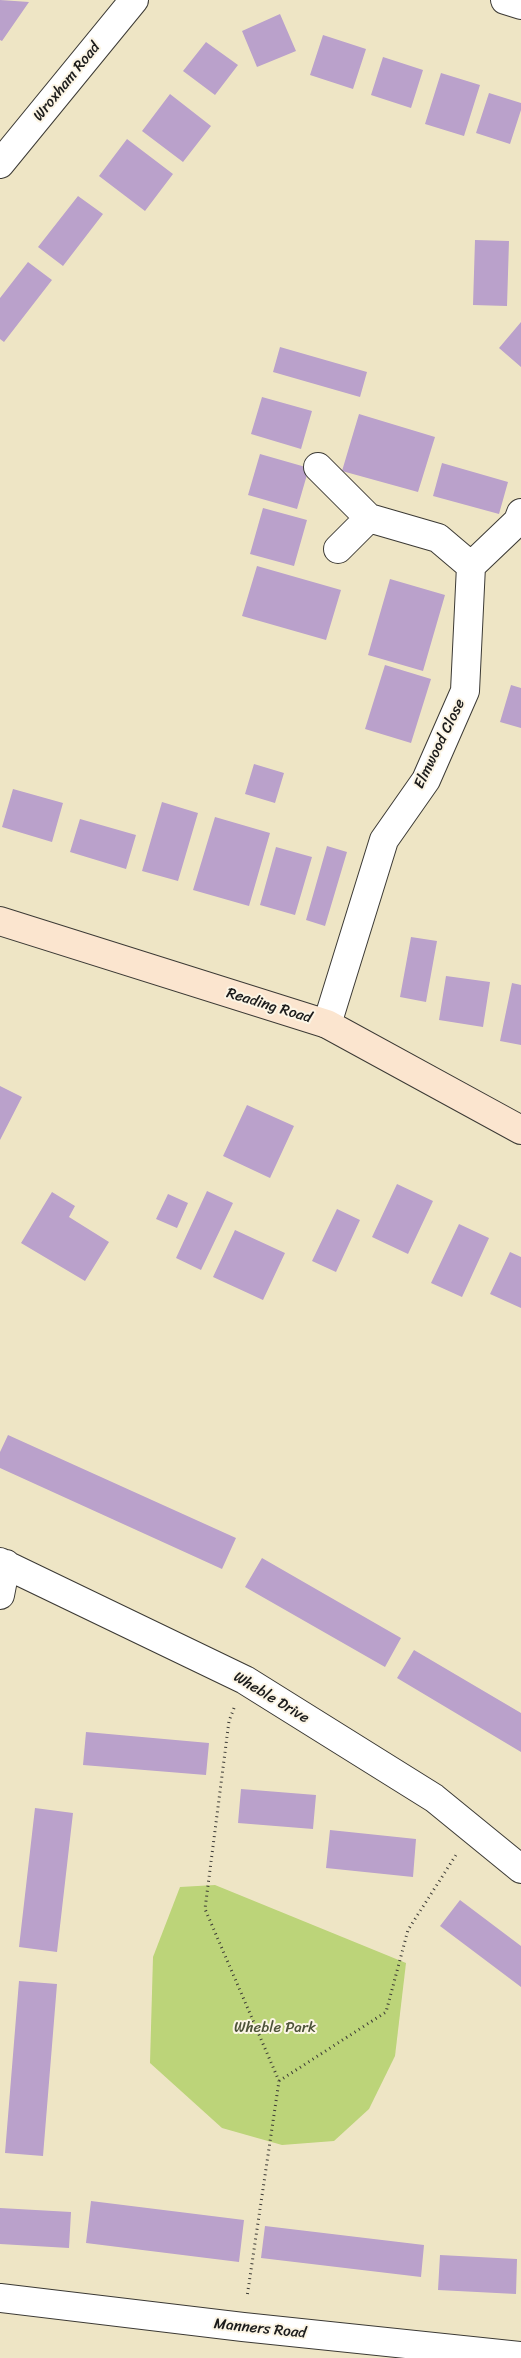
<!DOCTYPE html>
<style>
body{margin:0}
canvas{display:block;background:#eee5c5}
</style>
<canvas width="521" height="2358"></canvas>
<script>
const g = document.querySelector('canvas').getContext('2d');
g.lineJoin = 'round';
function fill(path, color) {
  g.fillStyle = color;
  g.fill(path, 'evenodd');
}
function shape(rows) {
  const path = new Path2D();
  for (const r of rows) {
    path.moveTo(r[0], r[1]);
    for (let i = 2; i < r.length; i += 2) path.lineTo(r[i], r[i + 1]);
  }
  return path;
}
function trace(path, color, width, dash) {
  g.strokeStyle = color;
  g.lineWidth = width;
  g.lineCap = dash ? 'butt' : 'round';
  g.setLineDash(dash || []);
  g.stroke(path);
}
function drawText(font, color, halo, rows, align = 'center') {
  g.font = font + ' Sriracha,sans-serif';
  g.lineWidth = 4;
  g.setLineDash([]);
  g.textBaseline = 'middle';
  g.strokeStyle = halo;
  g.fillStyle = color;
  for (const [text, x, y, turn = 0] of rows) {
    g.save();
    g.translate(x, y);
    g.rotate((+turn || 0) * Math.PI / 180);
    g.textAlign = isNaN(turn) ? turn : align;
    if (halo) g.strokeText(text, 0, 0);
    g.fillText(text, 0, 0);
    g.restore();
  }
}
fill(shape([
 [215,1885,406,1963,395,2056,369,2109,334,2141,282,2145,222,2128,150,2063,153,1957,180,1887]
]), '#bcd479');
fill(shape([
 [0,0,29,2,2,41,0,40],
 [280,14,296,51,257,67,242,31],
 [323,35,366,49,353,89,310,75],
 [206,42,238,65,215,95,183,71],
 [383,57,423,70,411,108,371,95],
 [441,73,480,85,464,136,425,124],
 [489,93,521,103,521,110,510,144,476,133],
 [170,94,211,126,183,162,142,131],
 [127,139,173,174,145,211,99,176],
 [78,196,103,214,63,266,38,247],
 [475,240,509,241,507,306,473,305],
 [28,262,52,280,4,342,0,339,0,298],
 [521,322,521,367,499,348],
 [280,347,367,372,360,397,273,372],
 [262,397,312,411,301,449,251,434],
 [359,414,435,437,418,492,342,471],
 [260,454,309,468,297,509,248,495],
 [442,463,508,482,499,514,433,496],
 [263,508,307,520,294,566,250,554],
 [257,566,341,590,326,640,242,616],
 [390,579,445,595,423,671,368,655],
 [385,665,431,679,411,743,365,729],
 [511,685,521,688,521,728,500,722],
 [254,764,284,773,275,803,245,794],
 [13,789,63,803,52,842,2,827],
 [162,802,198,813,178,881,142,871],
 [215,817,270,833,249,906,193,890],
 [80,819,136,835,126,869,70,852],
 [327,846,347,852,325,926,306,920],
 [276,847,312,857,295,915,260,905],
 [411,937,437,941,426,1002,400,997],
 [446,976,490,982,483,1027,439,1020],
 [512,983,521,985,521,1045,500,1041],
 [0,1086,22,1097,0,1140],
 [247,1105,294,1126,270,1178,223,1156],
 [397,1184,433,1201,408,1254,372,1237],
 [207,1191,233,1203,201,1270,176,1258],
 [52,1192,75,1206,69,1217,109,1242,85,1281,21,1243],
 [168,1194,188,1203,177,1228,156,1219],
 [337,1209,360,1220,336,1272,312,1261],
 [459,1224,489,1238,462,1297,431,1283],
 [235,1230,285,1253,263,1300,213,1277],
 [510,1252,521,1257,521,1308,490,1294],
 [8,1435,236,1538,222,1569,0,1468,0,1452],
 [262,1558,401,1638,385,1667,245,1587],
 [414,1650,521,1713,521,1752,397,1678],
 [86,1732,209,1743,206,1775,83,1765],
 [241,1789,316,1795,313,1829,238,1823],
 [35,1808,73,1813,57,1952,19,1947],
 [330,1830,416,1839,413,1877,326,1868],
 [460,1900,521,1946,521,1987,440,1926],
 [19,1981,57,1984,43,2156,5,2153],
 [91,2201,244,2220,239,2262,86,2243],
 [0,2208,71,2212,69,2248,0,2244],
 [265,2226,424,2245,421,2277,261,2258],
 [440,2255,517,2259,516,2294,438,2290]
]), '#baa1cb');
const street = shape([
 [505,0,521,5],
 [0,164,134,0],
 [318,467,369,518],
 [471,566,518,521,521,513],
 [327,1024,384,840,426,780,465,691,471,566,438,538,369,518,338,549],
 [0,1562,245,1680,434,1798,521,1869],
 [0,1595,6,1564],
 [0,2298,243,2327,521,2356]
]);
const secondary = shape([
 [0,921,327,1024,521,1130]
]);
trace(street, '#3c3a35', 30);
trace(secondary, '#3c3a35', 30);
trace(shape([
 [234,1708,229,1721,205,1909,279,2081,247,2297],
 [279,2081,386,2012,408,1930,456,1855]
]), '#3c3a35', 3, [1, 4]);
trace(street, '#fff', 28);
trace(secondary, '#fbe5cf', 28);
drawText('15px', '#1c1c1c', '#fcf5e5', [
 ["Wroxham Road",67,82,-51],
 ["Elmwood Close",440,744,-64],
 ["Reading Road",269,1006,17],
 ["Wheble Drive",271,1698,31],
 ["Manners Road",260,2329,6]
]);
drawText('15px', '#4c5338', '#fcf5e5', [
 ["Wheble Park",275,2028]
]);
</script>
